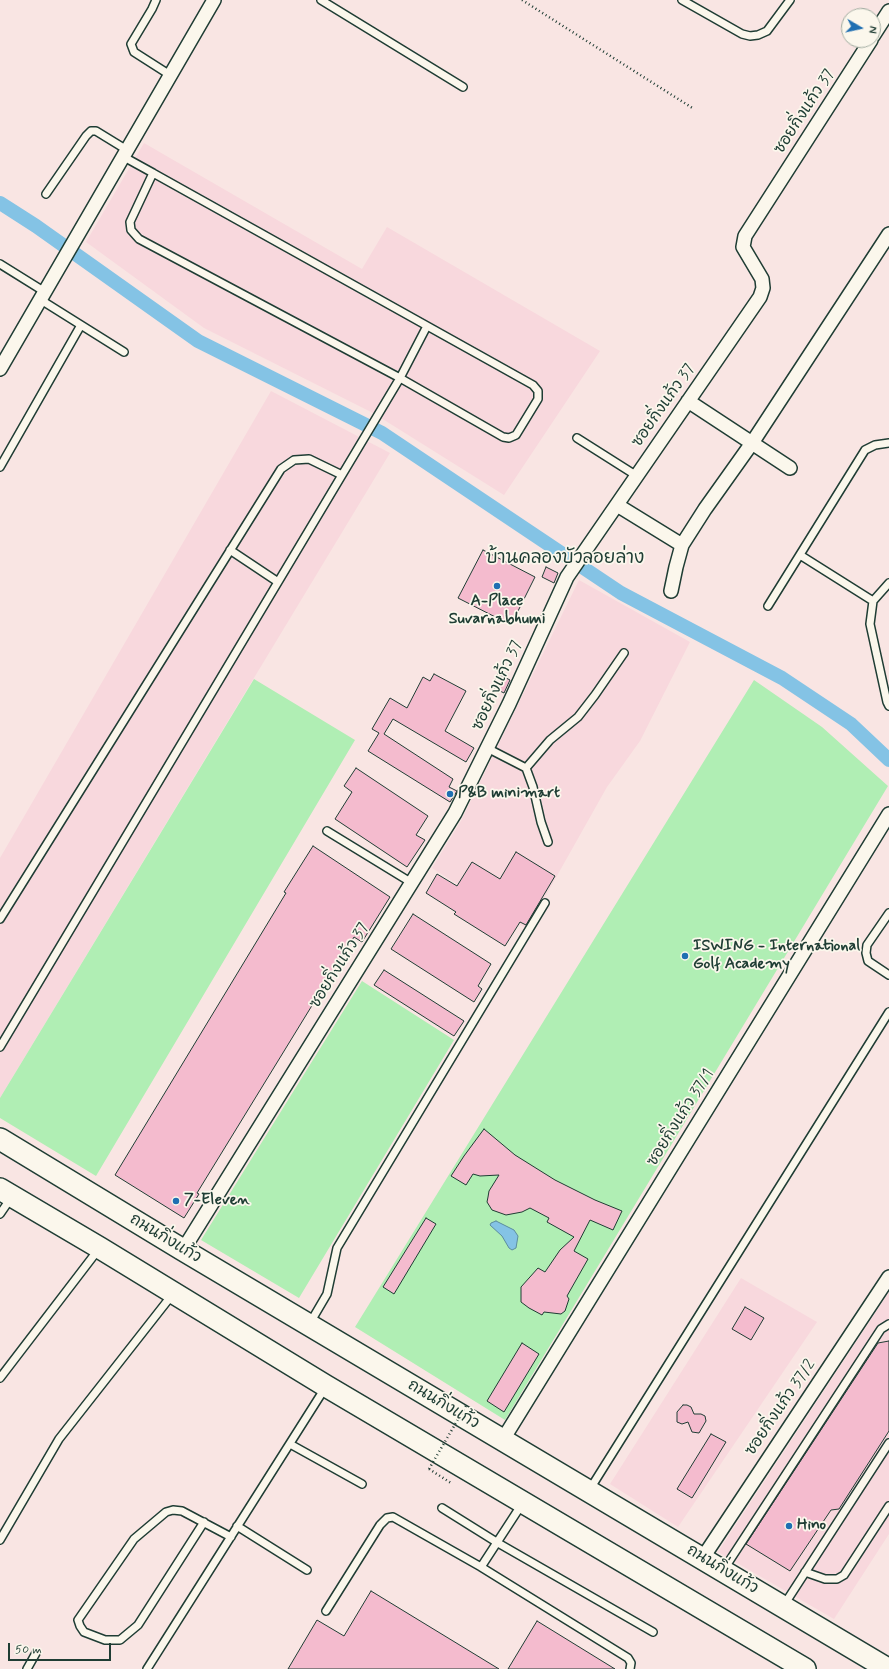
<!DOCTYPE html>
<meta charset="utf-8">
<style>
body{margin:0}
#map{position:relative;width:889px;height:1669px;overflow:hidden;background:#f9e5e3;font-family:Mynerve,sans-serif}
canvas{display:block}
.north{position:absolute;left:841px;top:8px;width:40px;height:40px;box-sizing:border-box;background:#fbf7ec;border:1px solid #a3ada2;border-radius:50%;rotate:99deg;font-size:11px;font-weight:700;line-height:16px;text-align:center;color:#1f3d34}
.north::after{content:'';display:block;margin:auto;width:14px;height:18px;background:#1f6fb2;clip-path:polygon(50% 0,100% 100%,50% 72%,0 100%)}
.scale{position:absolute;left:8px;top:1643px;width:103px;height:18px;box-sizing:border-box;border:2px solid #1f3d34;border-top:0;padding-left:5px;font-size:12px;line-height:14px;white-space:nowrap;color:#1f3d34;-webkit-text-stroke:3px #fbf7ec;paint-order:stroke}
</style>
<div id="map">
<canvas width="889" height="1669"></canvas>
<div class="north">N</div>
<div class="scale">50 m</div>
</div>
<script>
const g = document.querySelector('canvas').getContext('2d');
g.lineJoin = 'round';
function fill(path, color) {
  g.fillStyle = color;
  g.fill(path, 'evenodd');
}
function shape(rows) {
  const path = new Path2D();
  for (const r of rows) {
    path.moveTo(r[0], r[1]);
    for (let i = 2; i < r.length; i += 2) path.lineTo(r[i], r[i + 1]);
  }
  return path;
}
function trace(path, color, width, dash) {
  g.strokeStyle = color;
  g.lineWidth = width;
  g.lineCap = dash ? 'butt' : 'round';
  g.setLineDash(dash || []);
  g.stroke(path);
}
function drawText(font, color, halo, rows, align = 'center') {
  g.font = font + ' Mynerve,"Playpen Sans Thai",sans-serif';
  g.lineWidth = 3.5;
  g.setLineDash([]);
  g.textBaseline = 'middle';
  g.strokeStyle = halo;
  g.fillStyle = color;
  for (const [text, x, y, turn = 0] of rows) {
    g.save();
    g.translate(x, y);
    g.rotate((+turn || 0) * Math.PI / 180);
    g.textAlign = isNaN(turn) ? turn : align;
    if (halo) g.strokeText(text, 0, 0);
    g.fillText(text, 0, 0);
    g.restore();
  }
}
fill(shape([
 [144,143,362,269,387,227,600,351,504,495,373,413,204,328,86,242],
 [271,391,390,453,0,1098,0,858],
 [579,580,690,642,640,741,607,787,527,929,432,868,461,821],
 [741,1278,817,1322,678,1527,610,1484],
 [889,1292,889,1534,834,1619,718,1552]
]), '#f8d8dd');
fill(shape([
 [254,679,355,740,96,1176,0,1118,0,1098],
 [754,680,822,727,888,786,505,1420,355,1327],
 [362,981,454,1040,299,1298,201,1240]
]), '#b0eeb4');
const water = shape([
 [496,1221,514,1230,518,1236,516,1248,512,1250,509,1248,502,1236,490,1225,491,1223,496,1221]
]);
fill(water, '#84c3e5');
trace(water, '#5c8d9e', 1);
trace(shape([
 [0,203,36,226,198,341,382,433,621,593,782,678,851,724,889,760]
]), '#84c3e5', 14);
const building = shape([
 [483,550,535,577,511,625,458,598,483,550],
 [546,567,558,573,554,583,542,577,546,567],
 [434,674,466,691,445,731,474,748,466,762,393,719,384,734,453,779,449,787,457,791,450,802,368,751,379,733,372,729,390,698,407,708,423,677,430,681,434,674],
 [498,674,510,680,504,693,492,687,498,674],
 [356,768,428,816,416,835,425,840,407,867,335,819,352,792,344,786,356,768],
 [313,846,390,897,362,942,354,937,197,1193,199,1194,184,1218,115,1175,286,893,284,892,313,846],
 [516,852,555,876,526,925,520,922,505,946,454,914,456,912,426,893,437,874,457,886,472,862,500,879,516,852],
 [413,914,491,964,478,986,482,989,474,1002,391,949,413,914],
 [384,970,464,1021,454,1036,374,985,384,970],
 [484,1129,515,1155,555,1180,595,1200,622,1211,613,1230,590,1220,574,1251,588,1259,567,1296,569,1299,565,1311,561,1314,544,1312,542,1315,529,1308,521,1302,521,1287,538,1268,545,1272,560,1250,574,1237,547,1222,549,1218,530,1208,522,1212,506,1215,492,1210,487,1202,488,1197,489,1191,499,1175,480,1176,473,1174,466,1185,451,1176,464,1156,484,1129],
 [426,1218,436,1224,394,1294,383,1287,426,1218],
 [745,1307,764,1318,751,1340,732,1329,745,1307],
 [889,1341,889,1431,839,1509,831,1510,790,1571,746,1544,878,1343,889,1341],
 [522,1343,539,1354,504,1412,487,1401,522,1343],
 [683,1405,687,1405,691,1407,694,1414,701,1414,705,1416,706,1421,699,1433,692,1432,688,1422,682,1424,677,1422,677,1412,683,1405],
 [711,1434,726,1442,692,1498,677,1489,711,1434],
 [371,1591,499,1669,288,1669,317,1620,344,1636,371,1591],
 [537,1621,615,1669,508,1669,537,1621]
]);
fill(building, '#f4bbce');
trace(building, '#1f3d34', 1);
const service = shape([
 [156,0,152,9,131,44,134,52,170,75],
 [321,0,463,87],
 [682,0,742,34,750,36,758,35,767,31,790,0],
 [124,157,153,173],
 [153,173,533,385,538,391,538,399,516,435,509,438,503,437,400,378,139,239,131,230,130,222,153,173],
 [46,194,86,136,91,131,96,131,127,150],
 [0,264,45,292],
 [41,300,124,352],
 [577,438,637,476],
 [0,467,81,325],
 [230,550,278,582],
 [800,555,873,601],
 [889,583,873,601,870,624,887,702,889,706],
 [768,606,865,450,875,445,889,443],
 [487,748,526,768,533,787,541,822,548,842],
 [526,768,550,740,578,717,595,695,624,653],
 [327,831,412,883],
 [889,913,867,945,866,953,868,961,889,975],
 [0,919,281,469,294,460,309,459,342,475],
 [0,1047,400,378,427,326],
 [0,1214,11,1198],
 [310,1323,327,1294,337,1248,545,903],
 [0,1378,98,1250],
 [290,1444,362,1484],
 [590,1489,889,1012],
 [442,1508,498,1543,653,1632],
 [204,1522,138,1625,120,1640,105,1640,84,1632,80,1626,78,1620,134,1539,166,1512,173,1510,182,1511,231,1537],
 [237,1526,307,1570],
 [0,1540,59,1439,172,1295],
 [481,1567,522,1504],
 [724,1569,881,1329,889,1324],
 [805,1572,825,1579,837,1579,844,1575,889,1506],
 [784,1605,889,1443],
 [326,1611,380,1525,387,1518,393,1517,481,1567,628,1658,631,1663,630,1669],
 [27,1669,36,1653],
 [147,1669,325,1388]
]);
const minor = shape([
 [873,36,889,11],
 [0,369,214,0],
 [688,401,790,468],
 [617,505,682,545],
 [671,591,676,567,682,545,705,509,752,443,889,234],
 [183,1250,455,813,509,704,567,577,760,297,763,288,762,279,743,247,745,236,871,40],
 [502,1441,889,814],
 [702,1559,889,1277]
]);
const primary = shape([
 [0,1139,183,1250,888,1669],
 [0,1189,100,1248,326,1386,805,1669]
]);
trace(service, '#1f3d34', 10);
trace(minor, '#1f3d34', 16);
trace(primary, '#1f3d34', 24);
trace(shape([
 [522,0,694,109],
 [429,1469,451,1483]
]), '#1f3d34', 2.5, [1, 3]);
trace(service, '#fbf7ec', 7);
trace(minor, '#fbf7ec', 13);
trace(primary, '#fbf7ec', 21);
trace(shape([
 [429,1469,467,1404]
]), '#1f3d34', 2.5, [1, 3]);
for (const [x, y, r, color] of [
 [497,586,4,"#1f6fb2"],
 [450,794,4,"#1f6fb2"],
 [685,956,4,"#1f6fb2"],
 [176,1201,4,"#1f6fb2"],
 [789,1526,4,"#1f6fb2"]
]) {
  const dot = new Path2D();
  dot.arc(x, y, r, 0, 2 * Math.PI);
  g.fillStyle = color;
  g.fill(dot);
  trace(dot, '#fbf7ec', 1.5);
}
drawText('16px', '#1f3d34', '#fbf7ec', [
 ["ซอยกิ่งแก้ว 37",805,112,-57],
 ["ซอยกิ่งแก้ว 37",664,406,-55],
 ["ซอยกิ่งแก้ว 37",498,686,-65],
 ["ซอยกิ่งแก้ว 37",340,966,-58],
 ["ซอยกิ่งแก้ว 37/1",681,1118,-58],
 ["ถนนกิ่งแก้ว",165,1239,31],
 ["ถนนกิ่งแก้ว",443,1405,31],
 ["ซอยกิ่งแก้ว 37/2",781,1408,-56],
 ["ถนนกิ่งแก้ว",722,1570,31]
]);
drawText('bold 16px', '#1f3d34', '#fbf7ec', [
 ["A-Place",497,602,"center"],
 ["Suvarnabhumi",497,620,"center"],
 ["P&B minimart",458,794],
 ["ISWING - International",693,947],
 ["Golf Academy",693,965],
 ["7-Eleven",184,1201],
 ["Hino",797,1526]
], 'left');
drawText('18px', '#1f3d34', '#fbf7ec', [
 ["บ้านคลองบัวลอยล่าง",565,559]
]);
</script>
